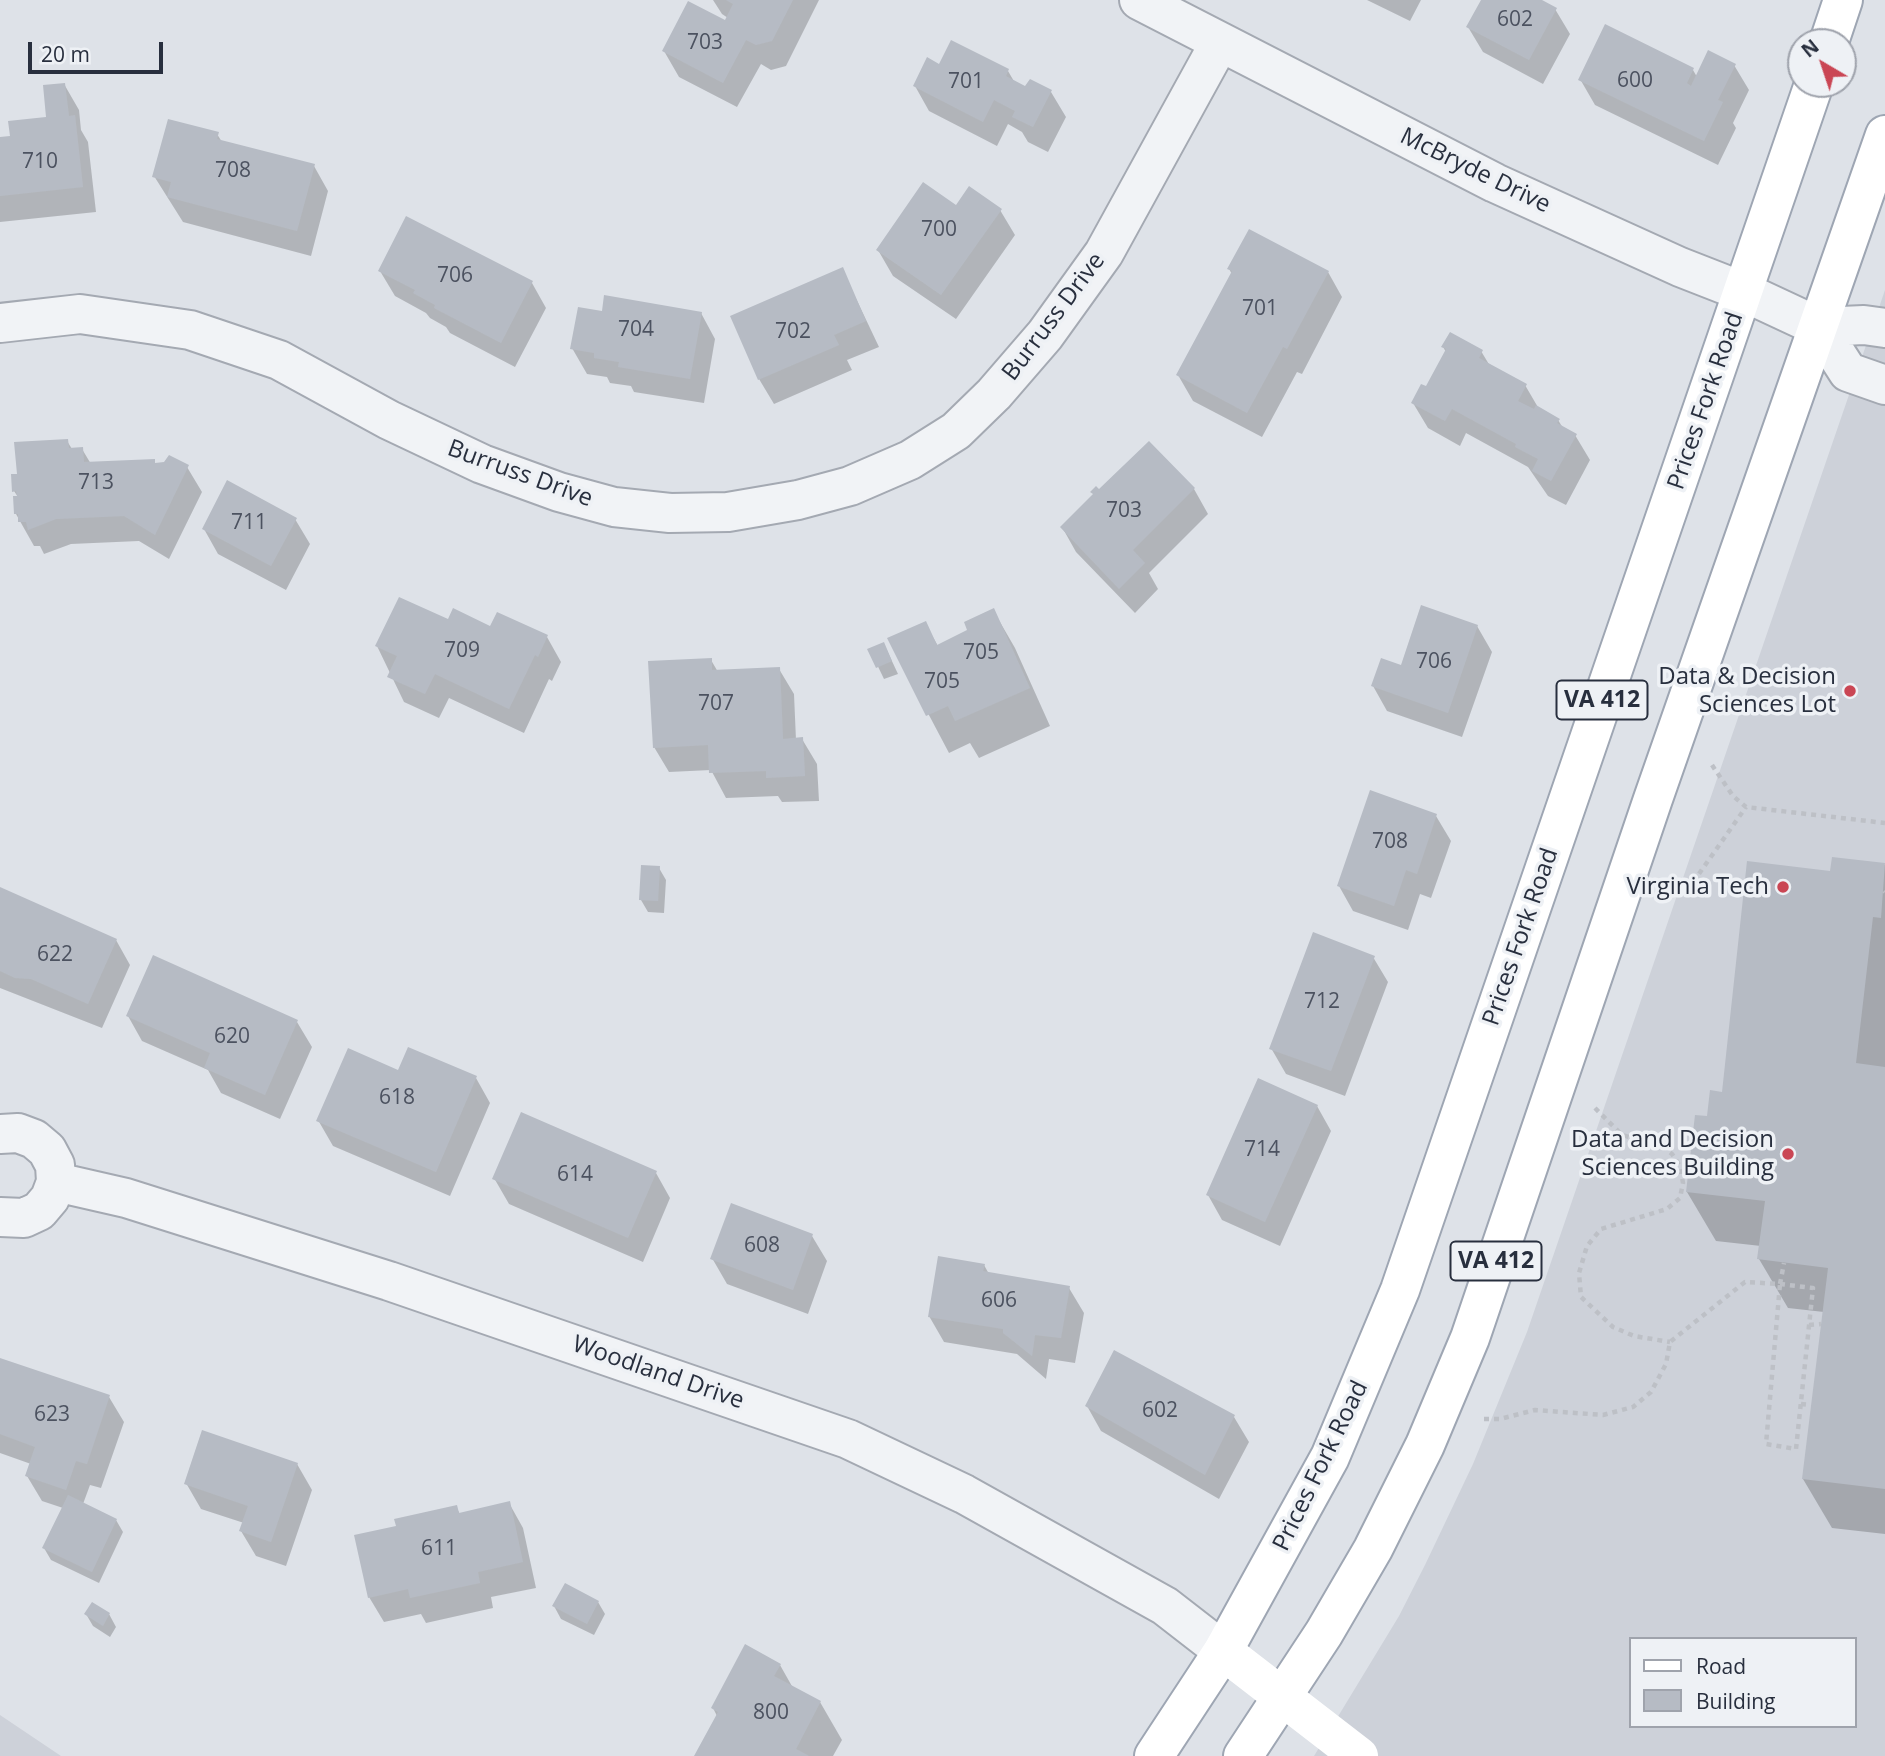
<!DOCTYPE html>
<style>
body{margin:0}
#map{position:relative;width:1885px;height:1756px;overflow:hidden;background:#dee2e8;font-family:"Open Sans",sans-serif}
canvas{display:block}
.legend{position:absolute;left:1629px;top:1637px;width:228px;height:91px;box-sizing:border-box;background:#eef1f5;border:2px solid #9fa3ac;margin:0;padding:9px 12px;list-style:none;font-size:21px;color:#282f3e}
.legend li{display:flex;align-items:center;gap:14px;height:35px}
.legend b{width:35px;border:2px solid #9fa3ac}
.north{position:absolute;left:1787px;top:28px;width:70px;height:70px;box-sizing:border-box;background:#eef1f5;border:2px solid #9fa3ac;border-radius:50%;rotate:321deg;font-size:19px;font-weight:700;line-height:28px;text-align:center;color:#282f3e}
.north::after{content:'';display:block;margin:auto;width:24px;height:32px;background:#ca4654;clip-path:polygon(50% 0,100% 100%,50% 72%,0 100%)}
.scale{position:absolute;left:28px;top:42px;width:135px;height:32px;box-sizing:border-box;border:4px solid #282f3e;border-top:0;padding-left:9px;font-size:21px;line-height:24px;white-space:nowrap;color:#282f3e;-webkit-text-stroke:5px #eef1f5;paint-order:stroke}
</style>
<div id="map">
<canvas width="1885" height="1756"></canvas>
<ul class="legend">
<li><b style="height:9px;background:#fff"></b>Road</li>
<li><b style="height:19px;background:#b6bbc4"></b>Building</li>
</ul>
<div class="north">N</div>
<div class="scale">20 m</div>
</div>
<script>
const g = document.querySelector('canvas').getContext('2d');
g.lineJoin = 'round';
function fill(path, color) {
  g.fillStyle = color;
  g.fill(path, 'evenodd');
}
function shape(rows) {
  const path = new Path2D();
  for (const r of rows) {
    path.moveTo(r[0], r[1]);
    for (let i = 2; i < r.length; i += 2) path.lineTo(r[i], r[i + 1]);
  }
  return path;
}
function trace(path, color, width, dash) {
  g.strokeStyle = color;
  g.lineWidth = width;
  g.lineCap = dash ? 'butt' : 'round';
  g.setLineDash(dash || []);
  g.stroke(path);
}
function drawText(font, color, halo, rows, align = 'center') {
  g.font = font + ' "Open Sans",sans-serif';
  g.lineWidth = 7;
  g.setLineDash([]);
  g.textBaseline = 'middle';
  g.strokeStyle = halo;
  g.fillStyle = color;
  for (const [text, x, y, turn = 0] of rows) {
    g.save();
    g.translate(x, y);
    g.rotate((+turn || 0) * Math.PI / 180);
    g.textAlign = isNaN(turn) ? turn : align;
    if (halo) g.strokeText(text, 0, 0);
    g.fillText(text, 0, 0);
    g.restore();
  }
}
fill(shape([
 [1885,290,1885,1756,1314,1756,1399,1616,1425,1565,1473,1464,1527,1332],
 [1631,1639,1855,1639,1855,1726,1631,1726],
 [0,1715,61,1756,0,1756]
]), '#cdd1d9');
fill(shape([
 [713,0,819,0,786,66,771,70,761,64,737,107,679,77,664,51,726,22,728,18,722,14],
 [1367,0,1421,0,1410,21],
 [1483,0,1538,0,1555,9,1570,34,1543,84,1483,52,1468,27],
 [1606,27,1693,70,1697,77,1734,65,1749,90,1733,123,1736,128,1718,165,1595,105,1580,79],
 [940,66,1008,71,1015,83,1026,89,1051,92,1066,117,1048,152,1028,142,1022,132,1008,124,997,146,929,111,915,86],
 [64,84,79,110,81,130,88,142,96,212,0,222,0,139,12,137,48,119],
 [217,134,222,142,314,166,328,191,311,256,183,222,154,176],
 [956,207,1000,210,1015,235,956,319,893,276,878,250],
 [842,269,879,347,847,360,852,370,774,404,759,379],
 [1229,269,1328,272,1342,297,1302,374,1297,372,1262,437,1193,401,1178,375,1232,274],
 [380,271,532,283,546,308,515,367,450,333,446,327,430,318,426,313,395,296],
 [603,313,701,313,715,339,704,403,634,392,631,386,610,383,607,377,587,374,572,348],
 [1443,347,1481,351,1490,366,1525,385,1539,409,1558,420,1563,428,1575,435,1590,460,1566,505,1548,496,1528,467,1466,433,1460,446,1428,428,1413,403,1427,389,1446,352],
 [67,441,72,449,82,449,91,464,154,460,156,465,187,467,202,492,169,559,139,541,71,544,44,554,40,546,34,546,16,514,18,497,14,491,18,476],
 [1194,489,1208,514,1149,573,1158,589,1135,613,1076,552,1062,527,1099,492],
 [295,519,310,544,286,590,218,554,204,529],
 [993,610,1015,648,1050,726,979,758,970,743,949,753,921,700,925,623,938,646,970,631],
 [448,621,547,637,561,662,552,681,549,679,524,733,449,698,439,718,404,702,377,646],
 [1477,626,1492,652,1462,737,1387,711,1373,686],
 [884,644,898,674,884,679,870,650],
 [711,660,718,672,779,669,794,694,796,740,802,739,817,764,819,801,782,802,778,796,726,798,711,770,669,772,654,747],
 [1436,816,1451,841,1431,898,1420,894,1408,930,1353,911,1339,886],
 [1833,859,1885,865,1885,1534,1832,1528,1803,1479,1824,1312,1788,1308,1759,1259,1761,1246,1716,1241,1687,1192,1708,1118,1723,1095,1831,873],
 [659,868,666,880,664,913,648,912,641,900],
 [0,889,116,940,130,965,102,1028,0,988],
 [1373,957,1388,982,1345,1096,1286,1074,1271,1048],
 [128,1016,297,1022,312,1047,280,1119,221,1093,208,1070,142,1041],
 [399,1072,476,1078,490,1103,450,1196,333,1146,318,1120],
 [1317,1106,1331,1131,1280,1246,1222,1220,1208,1195],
 [656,1173,670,1198,643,1262,509,1204,494,1178],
 [812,1236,827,1261,808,1314,727,1284,712,1258],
 [984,1265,989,1274,1069,1288,1084,1313,1075,1363,1049,1359,1046,1379,1017,1354,944,1342,929,1316],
 [1115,1352,1234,1417,1249,1442,1219,1499,1101,1431,1087,1406],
 [0,1360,109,1397,124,1422,101,1488,90,1485,83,1504,116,1520,123,1532,99,1583,51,1560,44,1548,63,1508,42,1501,27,1476,31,1464,0,1453],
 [297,1464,312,1490,286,1566,256,1556,241,1531,244,1523,201,1509,186,1483],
 [509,1503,523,1528,536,1588,491,1597,493,1608,426,1623,421,1614,384,1622,369,1597,398,1527,456,1507,460,1514],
 [598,1602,605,1614,594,1635,561,1619,554,1606],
 [86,1614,109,1614,116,1627,110,1637,93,1626],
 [780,1665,793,1688,820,1702,842,1740,833,1756,696,1756,717,1716,713,1708]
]), '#0003');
fill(shape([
 [726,0,793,0,772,41,756,45,746,40,723,83,662,51,688,1,725,20,733,4],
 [1481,0,1542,0,1557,8,1529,60,1466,27],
 [1605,24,1694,68,1687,83,1691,86,1708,50,1736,64,1718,100,1723,102,1704,141,1578,80],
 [951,40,1009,69,1006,76,1025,86,1030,79,1052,90,1033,127,1012,117,1015,111,994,100,983,122,913,86,927,57,939,64],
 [65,83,69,116,75,115,83,187,0,196,0,137,10,136,8,121,46,117,43,85],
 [168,119,219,132,217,139,315,164,297,231,167,197,171,182,152,177],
 [923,182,956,205,969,186,1002,209,941,295,876,250],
 [406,216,533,281,501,343,434,308,435,305,413,293,415,290,378,271],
 [1249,229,1329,271,1287,349,1283,347,1247,413,1176,375,1232,271,1227,269],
 [843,267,866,321,834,335,839,345,758,380,730,316],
 [604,295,702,312,690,379,618,367,619,362,594,358,594,353,570,349,578,307,602,311],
 [1450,332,1483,350,1479,358,1527,384,1518,401,1534,409,1536,405,1560,419,1557,423,1577,434,1551,481,1532,471,1538,459,1515,447,1516,444,1452,409,1445,421,1411,403,1421,384,1426,386,1446,349,1441,347],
 [68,439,69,448,83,447,84,462,155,459,155,463,164,462,169,455,189,465,155,535,124,516,56,519,28,530,26,522,18,522,18,514,14,514,13,496,17,496,16,491,12,492,11,474,17,474,14,442],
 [1149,441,1195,488,1133,550,1145,563,1119,589,1060,527,1093,494,1090,492,1096,486,1099,489],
 [227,480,297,518,271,566,202,529],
 [399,597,448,619,453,608,490,626,497,612,548,635,538,657,535,655,509,709,435,674,425,694,387,677,397,656,375,646],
 [1421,605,1478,625,1448,713,1371,686,1381,658,1401,665],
 [994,608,1030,688,955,721,948,706,926,716,887,638,926,621,937,645,967,630,964,622],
 [884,642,892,661,876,668,867,649],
 [712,658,712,670,780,667,783,739,803,737,805,776,766,778,766,771,709,773,708,745,653,748,648,661],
 [1370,790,1437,814,1417,874,1406,870,1394,906,1337,886],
 [1832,857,1885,863,1881,918,1873,917,1856,1063,1885,1067,1885,1489,1802,1479,1828,1268,1757,1259,1765,1201,1686,1192,1695,1115,1707,1116,1710,1090,1722,1092,1747,861,1830,871],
 [641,865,660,866,658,901,639,900],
 [0,887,117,939,88,1004,31,979,15,978,0,971],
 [1313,932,1375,956,1331,1071,1269,1049],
 [153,955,298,1020,265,1095,204,1068,210,1053,126,1016],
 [408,1047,477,1076,436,1172,316,1121,348,1048,398,1070],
 [1258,1078,1318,1105,1265,1222,1206,1195],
 [521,1112,657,1171,628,1238,492,1179],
 [731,1203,813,1234,793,1290,710,1259],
 [938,1256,985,1264,983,1271,1070,1286,1061,1338,1035,1335,1032,1356,1003,1333,1003,1329,928,1317],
 [1114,1350,1235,1415,1205,1475,1085,1406],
 [0,1358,110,1395,87,1464,76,1461,66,1490,25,1476,35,1447,0,1434],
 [202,1430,298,1463,271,1542,239,1531,248,1506,184,1484],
 [68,1495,117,1519,92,1572,42,1548],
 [510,1501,523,1562,478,1572,480,1583,410,1598,408,1589,368,1598,354,1535,396,1526,394,1519,457,1505,459,1513],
 [565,1583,599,1601,587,1624,552,1606],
 [92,1602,110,1613,103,1626,84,1614],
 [745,1644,781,1664,774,1676,821,1701,796,1749,809,1756,694,1756,718,1712,711,1708]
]), '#b6bbc4');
const street = shape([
 [1139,0,1495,183,1680,267,1744,292,1819,327,1864,325,1885,328],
 [0,323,80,314,190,330,279,360,389,420,482,464,559,492,614,507,670,513,728,512,798,500,850,486,910,460,956,431,994,394,1045,335,1104,253,1220,42],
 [1819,327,1848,372,1885,385],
 [0,1134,18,1133,34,1139,47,1150,55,1165,56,1182,50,1198,39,1211,24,1218,0,1217],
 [56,1182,126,1198,389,1281,848,1439,964,1494,1165,1606,1223,1651]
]);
const primary = shape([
 [1829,42,1843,0],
 [1154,1756,1223,1651,1330,1457,1400,1290,1814,84],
 [1243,1756,1324,1633,1373,1549,1425,1445,1470,1338,1653,799,1885,135]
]);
trace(street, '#a4a9b2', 42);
trace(primary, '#9ea6b3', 42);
trace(shape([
 [1712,765,1733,796,1746,807,1885,823],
 [1884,891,1885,892],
 [1668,894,1682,893,1689,888,1746,807],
 [1595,1108,1622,1135,1662,1146,1672,1154,1680,1166,1683,1183,1680,1198,1667,1209,1601,1229,1587,1246,1579,1273,1581,1297,1613,1327,1634,1336,1670,1342],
 [1780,1284,1813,1288,1796,1449,1766,1444,1780,1284],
 [1809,1325,1821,1324],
 [1801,1404,1811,1405],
 [1484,1419,1500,1419,1535,1410,1603,1415,1633,1407,1651,1392,1666,1364,1670,1342,1745,1282,1780,1284,1784,1263]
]), '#bdc0c6', 4.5, [5, 5]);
trace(street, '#f1f3f6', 38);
trace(shape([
 [1223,1651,1359,1756]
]), '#fff', 38);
trace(primary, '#fff', 38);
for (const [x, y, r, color] of [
 [1850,691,7,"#ca4654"],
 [1783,887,7,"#ca4654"],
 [1788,1154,7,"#ca4654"]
]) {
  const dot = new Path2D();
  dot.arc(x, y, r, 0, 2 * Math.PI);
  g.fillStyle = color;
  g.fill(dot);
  trace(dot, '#eef1f5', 2.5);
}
drawText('21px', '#4c5260', null, [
 ["602",1515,20],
 ["703",705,43],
 ["600",1635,81],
 ["701",966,82],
 ["710",40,162],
 ["708",233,171],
 ["700",939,230],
 ["706",455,276],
 ["701",1260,309],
 ["704",636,330],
 ["702",793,332],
 ["713",96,483],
 ["703",1124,511],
 ["711",249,523],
 ["709",462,651],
 ["705",981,653],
 ["706",1434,662],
 ["705",942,682],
 ["707",716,704],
 ["708",1390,842],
 ["622",55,955],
 ["712",1322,1002],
 ["620",232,1037],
 ["618",397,1098],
 ["714",1262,1150],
 ["614",575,1175],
 ["608",762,1246],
 ["606",999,1301],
 ["602",1160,1411],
 ["623",52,1415],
 ["611",439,1549],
 ["800",771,1713]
]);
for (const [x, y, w] of [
 [1602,700,91],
 [1496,1261,91]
]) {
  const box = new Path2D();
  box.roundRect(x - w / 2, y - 19.5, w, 39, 5);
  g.fillStyle = '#eef1f5';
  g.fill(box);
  trace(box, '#282f3e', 2);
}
drawText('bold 23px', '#282f3e', null, [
 ["VA 412",1602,700],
 ["VA 412",1496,1261]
]);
drawText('24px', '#282f3e', '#eef1f5', [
 ["McBryde Drive",1475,171,26],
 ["Burruss Drive",1054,317,-53],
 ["Prices Fork Road",1706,401,-71],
 ["Burruss Drive",520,474,20],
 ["Prices Fork Road",1521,937,-71],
 ["Woodland Drive",658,1373,19],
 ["Prices Fork Road",1321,1466,-64]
]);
drawText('24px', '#282f3e', '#eef1f5', [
 ["Data & Decision",1836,677],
 ["Sciences Lot",1836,705],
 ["Virginia Tech",1769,887],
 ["Data and Decision",1774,1140],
 ["Sciences Building",1774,1168]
], 'right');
</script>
